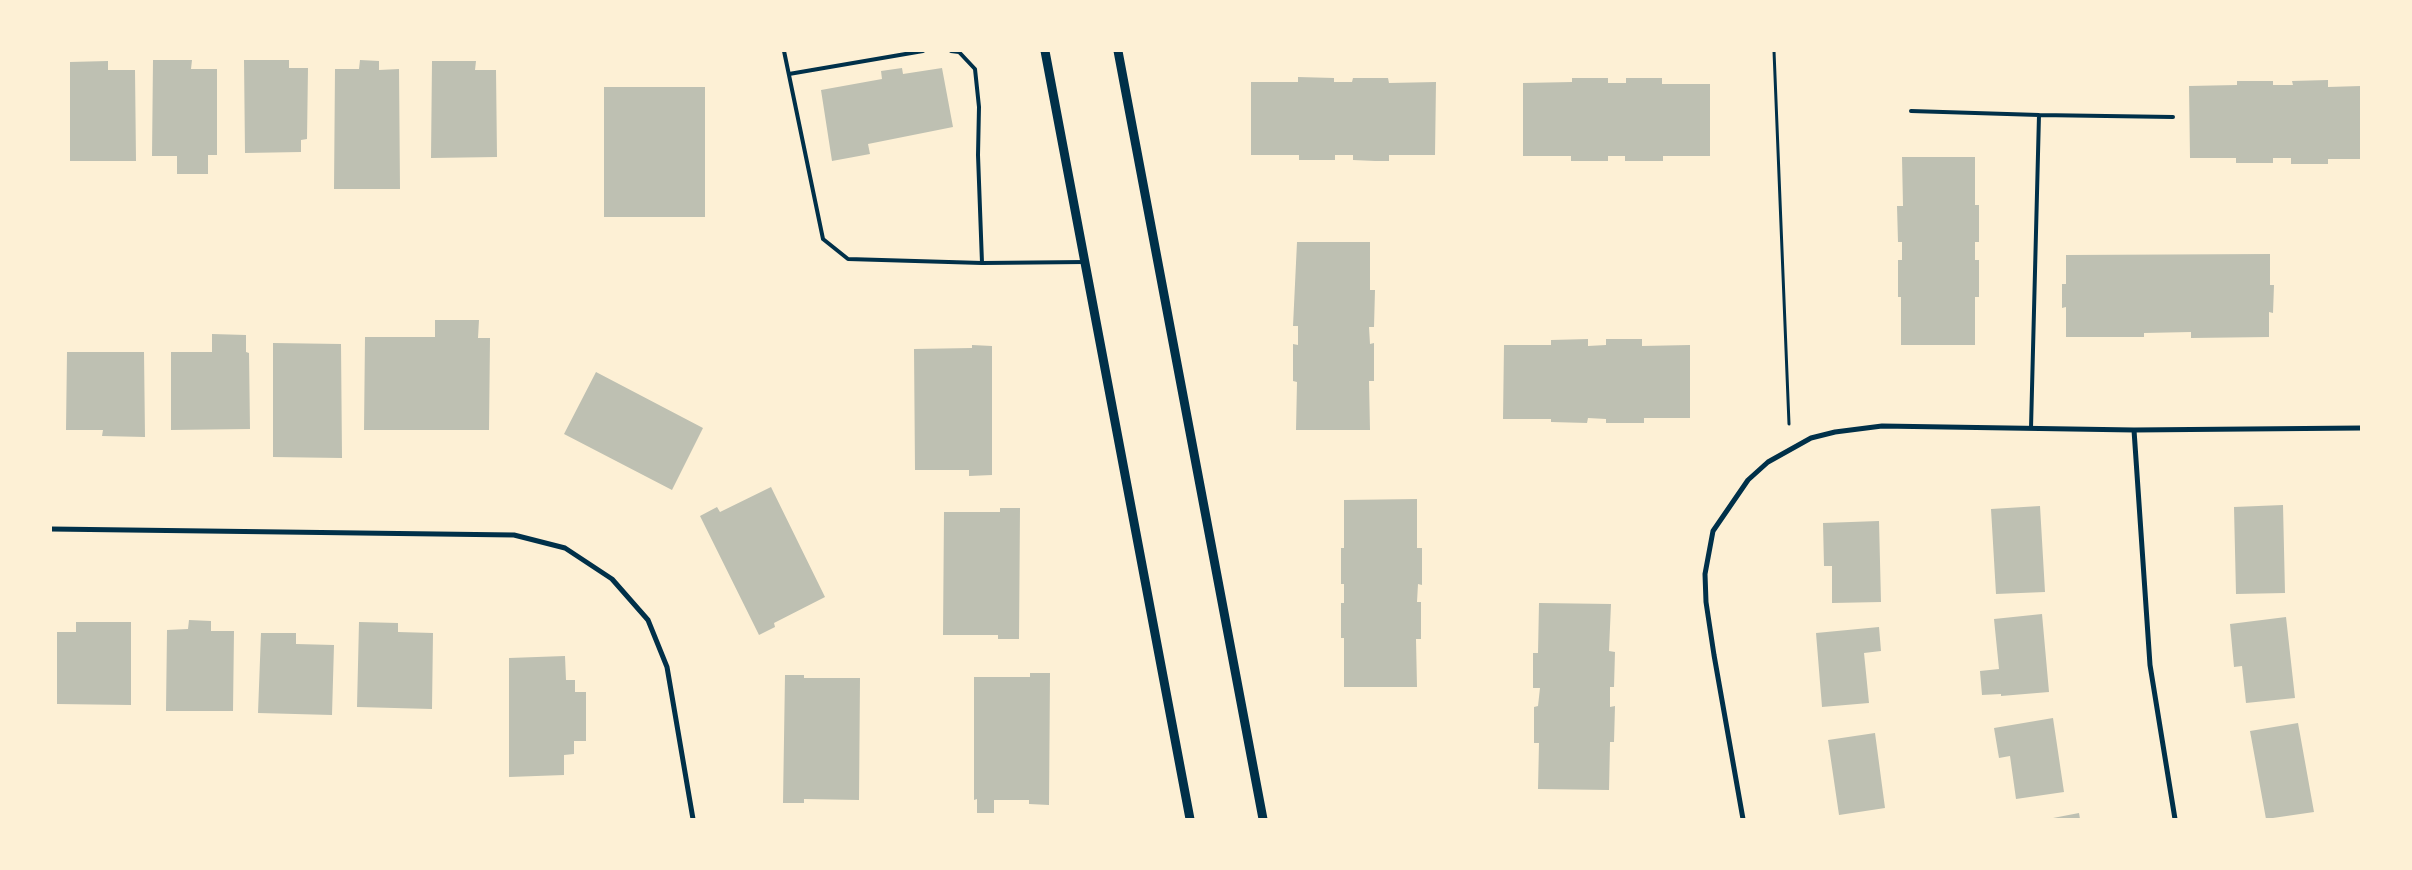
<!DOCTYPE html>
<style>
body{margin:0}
#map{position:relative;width:2412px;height:870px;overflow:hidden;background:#fdf0d5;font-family:"Roboto Condensed",sans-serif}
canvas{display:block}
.frame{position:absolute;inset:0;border:52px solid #fdf0d5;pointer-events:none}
</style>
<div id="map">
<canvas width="2412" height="870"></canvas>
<div class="frame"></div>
</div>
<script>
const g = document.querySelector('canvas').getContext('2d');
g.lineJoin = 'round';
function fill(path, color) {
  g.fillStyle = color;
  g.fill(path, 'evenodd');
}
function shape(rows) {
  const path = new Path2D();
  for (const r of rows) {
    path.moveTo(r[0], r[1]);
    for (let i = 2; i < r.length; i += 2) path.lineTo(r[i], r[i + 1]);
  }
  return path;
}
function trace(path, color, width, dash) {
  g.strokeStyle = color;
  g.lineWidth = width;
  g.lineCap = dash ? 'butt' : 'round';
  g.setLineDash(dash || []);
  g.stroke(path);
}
fill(shape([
 [153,60,192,60,191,69,217,69,217,155,208,155,208,174,177,174,177,156,152,156],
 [244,60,289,60,289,68,308,68,307,139,301,140,301,152,245,153],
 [360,60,379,61,379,70,399,69,400,189,334,189,335,69,359,69],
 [108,61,108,70,135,70,136,161,70,161,70,62],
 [432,61,476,61,475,70,496,70,497,157,431,158],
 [902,68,903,74,942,68,953,127,868,144,870,154,832,161,821,90,882,79,881,71],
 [1298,77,1334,78,1334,82,1352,82,1353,78,1388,78,1389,83,1436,82,1435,155,1389,155,1389,161,1375,161,1353,160,1353,155,1335,155,1335,160,1299,160,1299,155,1251,155,1251,82,1298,82],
 [1572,78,1608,78,1608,83,1626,83,1626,78,1662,78,1662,84,1710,84,1710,156,1663,156,1663,161,1625,161,1625,156,1608,156,1608,161,1571,161,1571,156,1523,156,1523,83,1572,82],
 [2328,80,2328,87,2361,86,2361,159,2328,159,2328,164,2291,164,2291,158,2273,158,2273,163,2236,163,2236,158,2190,158,2189,86,2237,85,2237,81,2273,81,2273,85,2293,85,2292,81],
 [604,87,705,87,705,217,604,217],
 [1902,157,1975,157,1975,205,1979,205,1979,242,1975,242,1975,260,1979,260,1979,297,1975,297,1975,345,1901,345,1901,297,1898,297,1898,260,1902,260,1902,242,1898,242,1897,206,1903,206],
 [1297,242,1370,242,1370,290,1375,290,1374,327,1369,327,1370,344,1374,343,1374,381,1369,381,1370,430,1296,430,1297,382,1293,381,1293,344,1298,345,1298,326,1293,326],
 [2270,254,2270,285,2274,285,2273,313,2269,312,2269,337,2191,338,2191,332,2144,333,2144,337,2066,337,2066,307,2062,308,2062,284,2066,284,2066,255],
 [435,320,479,320,478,338,490,338,489,430,364,430,365,337,435,337],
 [212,334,246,335,246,352,249,353,250,429,171,430,171,352,212,352],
 [1588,339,1588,346,1606,345,1606,339,1642,339,1642,346,1690,345,1690,418,1644,418,1644,423,1606,423,1606,419,1588,418,1587,423,1551,422,1551,419,1503,419,1504,345,1551,345,1551,340],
 [273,343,341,344,342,458,273,457],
 [972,345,992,346,992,475,969,476,969,470,915,470,914,349,972,348],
 [67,352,144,352,145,437,102,436,103,430,66,430],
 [596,372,703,428,672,490,564,434],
 [771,487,825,597,774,623,775,627,759,635,700,516,717,507,720,512],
 [1417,499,1417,548,1422,548,1422,585,1418,584,1417,602,1421,602,1421,639,1416,639,1417,687,1344,687,1344,638,1341,638,1341,603,1344,603,1344,584,1341,584,1341,548,1344,548,1344,500],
 [2283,505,2285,593,2236,594,2234,507],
 [2040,506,2045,592,1996,594,1991,509],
 [1000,508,1020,508,1019,639,998,639,998,635,943,635,944,512,1000,512],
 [1879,521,1881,602,1832,603,1832,566,1824,566,1823,523],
 [1539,603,1611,604,1609,651,1615,652,1614,687,1610,687,1610,707,1615,706,1614,742,1610,742,1609,790,1538,789,1539,743,1534,743,1534,707,1538,706,1540,688,1533,688,1533,653,1538,653],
 [2042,614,2049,692,2001,696,2001,694,1982,695,1980,671,1999,669,1994,619],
 [2286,617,2295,698,2246,703,2242,666,2234,667,2230,624],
 [189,620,211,621,211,631,234,631,233,711,166,711,167,630,188,629],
 [76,622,131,622,131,705,57,704,57,632,76,632],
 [359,622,398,623,398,632,433,633,432,709,357,707],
 [1879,627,1881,651,1864,653,1869,703,1822,707,1816,633],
 [261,633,296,633,296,644,334,645,332,715,258,713],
 [565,656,566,680,575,680,575,692,586,692,586,741,574,741,574,754,564,755,564,775,509,777,509,658],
 [1030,673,1050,673,1049,805,1029,804,1029,800,994,800,994,813,977,813,977,799,974,800,974,677,1030,677],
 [785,675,804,675,804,678,860,678,859,800,804,799,804,803,783,803],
 [2053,718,2064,792,2016,799,2010,756,1999,758,1994,728],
 [2298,723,2314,812,2266,819,2250,731],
 [1875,733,1885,808,1839,815,1828,740],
 [2079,813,2080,819,2053,819,2053,818]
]), '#bec0b2');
trace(shape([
 [1774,51,1789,424]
]), '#003049', 3);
trace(shape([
 [784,51,823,239,848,259,982,263,1085,262],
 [951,51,959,52,975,69,979,107,978,155,982,263],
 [789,74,923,51],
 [1911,111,2039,115],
 [2031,428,2039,115,2173,117]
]), '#003049', 4);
trace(shape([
 [2134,430,2150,665,2175,819],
 [51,529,514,535,565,548,612,579,648,620,667,667,693,819],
 [1743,819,1714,655,1706,602,1705,574,1713,531,1748,480,1768,462,1811,438,1835,432,1882,426,2134,430,2361,428]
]), '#003049', 5);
trace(shape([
 [1045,51,1190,819],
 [1118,51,1263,819]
]), '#003049', 9);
</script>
